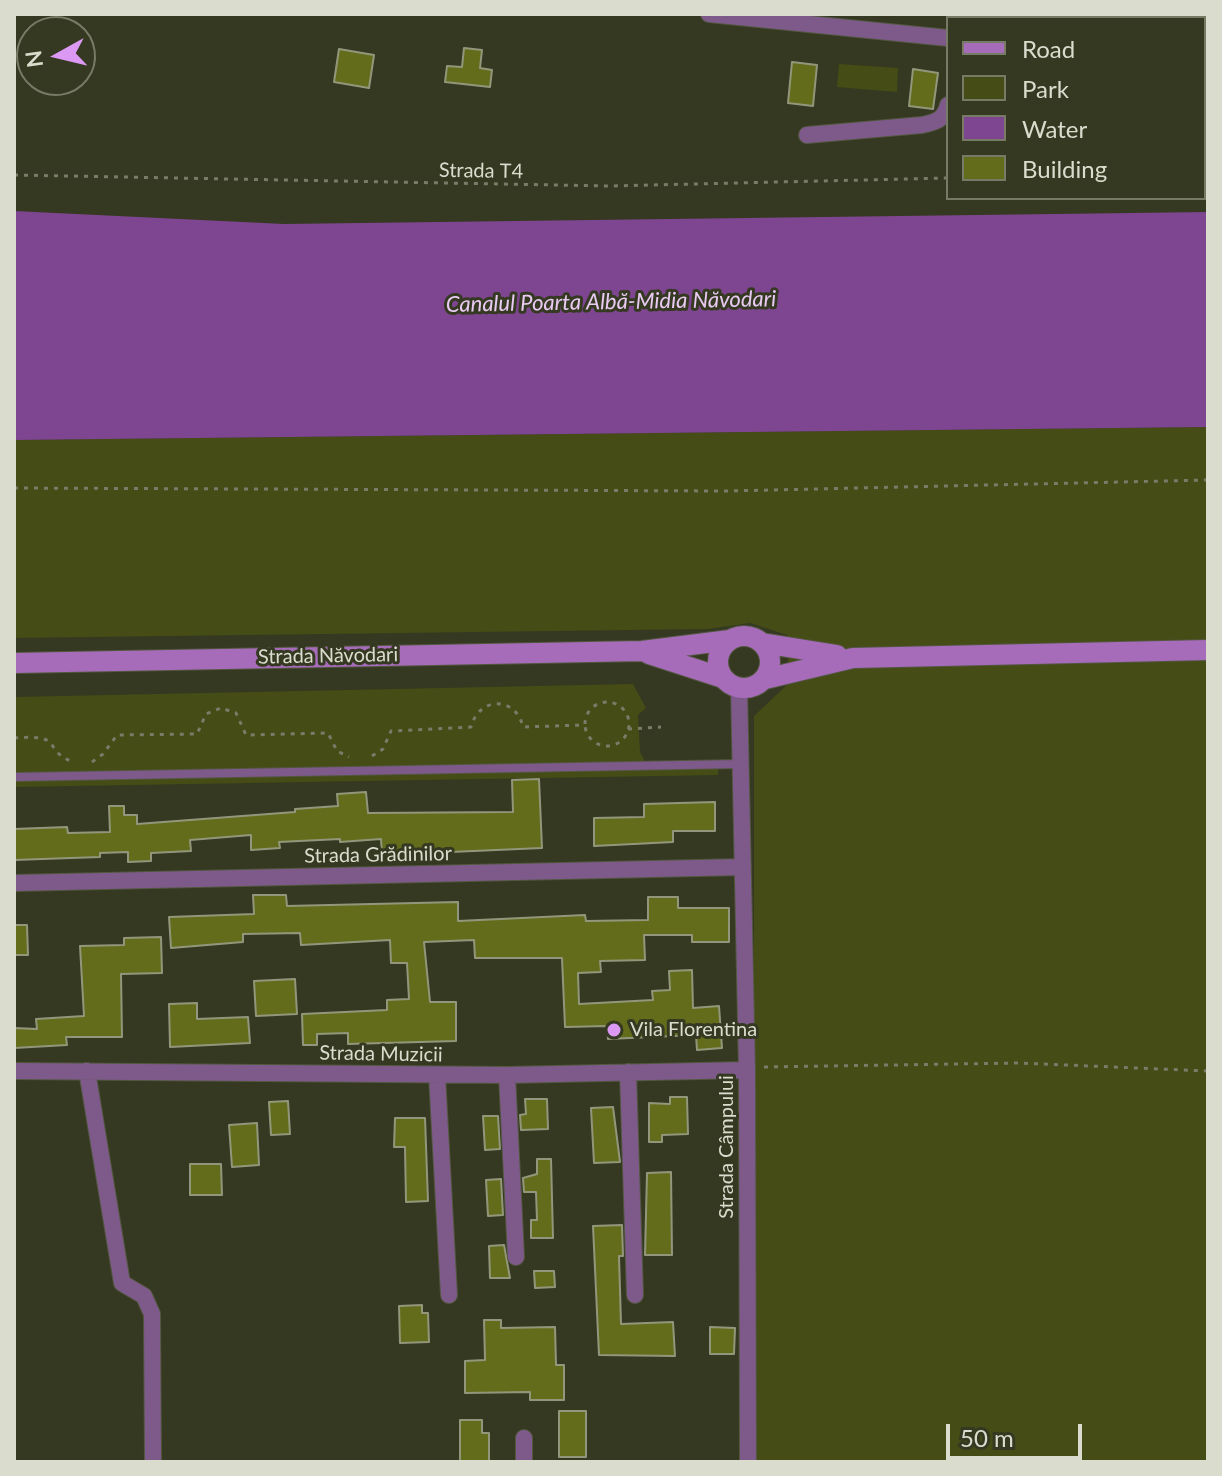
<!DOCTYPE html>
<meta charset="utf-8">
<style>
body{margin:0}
#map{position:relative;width:1222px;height:1476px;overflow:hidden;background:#353921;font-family:Lato,sans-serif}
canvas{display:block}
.frame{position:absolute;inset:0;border:16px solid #daddce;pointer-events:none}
.legend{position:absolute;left:946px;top:16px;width:260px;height:184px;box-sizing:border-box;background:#353921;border:2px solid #777b66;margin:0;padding:10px 14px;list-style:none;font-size:24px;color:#daddce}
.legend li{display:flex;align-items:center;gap:16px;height:40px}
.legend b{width:40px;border:2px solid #777b66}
.north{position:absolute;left:16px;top:16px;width:80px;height:80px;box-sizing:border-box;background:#353921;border:2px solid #777b66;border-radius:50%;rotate:262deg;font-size:22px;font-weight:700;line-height:32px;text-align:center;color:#daddce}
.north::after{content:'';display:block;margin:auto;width:28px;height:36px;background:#dc99f4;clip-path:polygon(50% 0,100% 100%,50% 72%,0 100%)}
.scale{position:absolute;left:946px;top:1424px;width:136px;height:36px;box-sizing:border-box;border:4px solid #daddce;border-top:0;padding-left:10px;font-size:24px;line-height:28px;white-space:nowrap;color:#daddce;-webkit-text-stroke:6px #353921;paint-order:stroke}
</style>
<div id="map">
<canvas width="1222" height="1476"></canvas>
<div class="frame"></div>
<ul class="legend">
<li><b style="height:10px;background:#a66cba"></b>Road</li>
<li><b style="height:22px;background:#454c16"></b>Park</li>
<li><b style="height:22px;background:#7e4690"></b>Water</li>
<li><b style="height:22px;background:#636c1a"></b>Building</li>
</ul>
<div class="north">N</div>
<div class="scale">50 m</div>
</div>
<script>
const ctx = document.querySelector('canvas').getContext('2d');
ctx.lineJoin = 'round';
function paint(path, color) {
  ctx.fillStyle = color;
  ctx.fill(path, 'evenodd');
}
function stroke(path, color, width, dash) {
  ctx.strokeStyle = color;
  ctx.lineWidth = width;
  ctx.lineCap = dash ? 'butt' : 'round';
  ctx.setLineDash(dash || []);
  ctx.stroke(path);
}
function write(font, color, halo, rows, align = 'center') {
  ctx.font = font + ' Lato,sans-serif';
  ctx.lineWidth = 6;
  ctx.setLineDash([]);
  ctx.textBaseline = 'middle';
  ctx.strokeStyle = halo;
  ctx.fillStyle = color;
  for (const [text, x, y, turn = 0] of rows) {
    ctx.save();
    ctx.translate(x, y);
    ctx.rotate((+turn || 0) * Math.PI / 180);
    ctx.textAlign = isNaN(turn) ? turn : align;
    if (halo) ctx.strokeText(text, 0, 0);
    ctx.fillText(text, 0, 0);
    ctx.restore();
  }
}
paint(new Path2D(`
 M839,64L898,68L897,92L837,87Z
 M1208,427V1462H754V716L789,683L787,635L750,623L708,629L14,638V440Z
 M633,684L646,708L638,715L640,752L645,761H718V775L14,787V697Z`), '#454c16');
paint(new Path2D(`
 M14,211L284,224L1208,212V427L14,440Z`), '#7e4690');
const building = new Path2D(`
 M464,48L482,50L480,68L492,70L490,87L445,82L447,66L462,67Z
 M339,49L374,55L369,88L334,82Z
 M792,62L817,65L813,106L788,103Z
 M913,69L938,73L933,109L909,106Z
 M539,779L542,848L382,855L381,839L340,842V839L279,842L280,848L251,850V835L190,840L191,851L151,853V861L128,862V852L100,853V857L14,860V829L67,827L68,833L110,832L109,806H124V815H137V824L295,812V809L338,806L337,794L366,792L368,813L513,812L512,780Z
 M715,802V831H673V842L594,846V818L644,817V804Z
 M253,895H286L287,906L458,902V921L585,915L586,921L648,920V897H678V908H729V942H692V935H644L645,960L600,961L601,972L578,973L579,1004L653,1000L652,991L670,990L669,971L692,970L693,1008L719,1006L722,1048L697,1050L696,1035L608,1039L607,1026L565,1027L562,958H475L474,940L424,942L430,1002H456V1041L348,1044V1033L317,1034V1045H303L302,1014L387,1010V1000L409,999L407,963H391L390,940L301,945L300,933L243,934V942L171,948L169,917L254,914Z
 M14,925H27L28,955H14Z
 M161,937L162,973L121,974L122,1037H66L67,1045L14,1048V1028L37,1029L36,1019L84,1016L80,946L124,945V938Z
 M295,979L297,1014L256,1016L254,981Z
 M197,1003V1019L248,1017L250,1043L170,1047L169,1004Z
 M670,1097H687L688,1134L662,1135V1142H649V1103L670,1104Z
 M525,1099H547L548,1129L521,1130L520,1115L526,1114Z
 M288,1101L290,1134L271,1135L269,1102Z
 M613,1107L620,1162L594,1163L591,1108Z
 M483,1116H498L500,1149L485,1150Z
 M395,1118H425L428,1201L406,1202L405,1147H394Z
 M257,1123L259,1165L232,1167L229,1125Z
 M537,1159H551L553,1238H531V1220H537L536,1192H524L523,1178L537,1174Z
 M190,1164H221L222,1195H190Z
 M671,1172L672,1255H645L647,1173Z
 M501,1179L503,1215L488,1216L486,1180Z
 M622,1225L623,1256H619L621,1324L673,1322L675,1356L599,1355L593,1226Z
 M504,1245L510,1278H490L489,1246Z
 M534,1271H554L555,1287L535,1288Z
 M422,1305V1313H428L429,1342L400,1343L399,1306Z
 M484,1320H501V1328L555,1327L556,1365H564V1400H530V1392L465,1393V1361L485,1360Z
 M710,1327L735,1328L734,1354H710Z
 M559,1411H586V1457H559Z
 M460,1420H482V1433H489V1461H460Z`);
paint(building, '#636c1a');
stroke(building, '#92977c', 2);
const lane = new Path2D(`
 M14,777L740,764`);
const street = new Path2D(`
 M709,14L948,38
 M962,18V14
 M1204,69H1208
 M807,135L922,125C936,122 944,120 948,105
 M739,688L747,1070L748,1462
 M14,883L743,867
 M14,1071L507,1075L747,1070
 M87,1071L122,1283L144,1296L152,1314L153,1462
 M628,1072L635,1295
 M437,1075L449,1295
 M507,1075L516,1257
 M524,1438V1462`);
const secondary = new Path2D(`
 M718 662a26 26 0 1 1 52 0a26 26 0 1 1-52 0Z
 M762,643L837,655
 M649,654L723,678
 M14,663L642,651L730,640
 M765,679L853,658L1208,650`);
stroke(lane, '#535740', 10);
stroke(street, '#535740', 18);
stroke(secondary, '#535740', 22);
stroke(new Path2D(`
 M1204,172H1208
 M14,175L609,186L948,178
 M14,488L727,491L1208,480
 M585 724a22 22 0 1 1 44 0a22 22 0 1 1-44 0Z
 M628,729L661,727
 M14,738C67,734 40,749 73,762
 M372,756L383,749L391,731L471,727C479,696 516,696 523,727L584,725
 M92,762L103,754L117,735L197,734L206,714L221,708L236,713L246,735L328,733L337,751L349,757
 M764,1067L1018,1063L1208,1071`), '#797c68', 3, [4, 6]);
stroke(lane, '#7e5a8b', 8);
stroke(street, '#7e5a8b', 16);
stroke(secondary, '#a66cba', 20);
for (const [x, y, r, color] of [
 [614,1030,8,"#dc99f4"]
]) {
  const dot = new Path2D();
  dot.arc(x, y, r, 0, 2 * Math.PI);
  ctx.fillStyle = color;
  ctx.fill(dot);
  stroke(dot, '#353921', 3);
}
write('20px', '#daddce', '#353921', [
 ["Strada T4",481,171,1],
 ["Strada Năvodari",328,656,-1],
 ["Strada Grădinilor",378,855,-1],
 ["Strada Muzicii",381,1054,1],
 ["Strada Câmpului",727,1147,-90]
]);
write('20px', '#daddce', '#353921', [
 ["Vila Florentina",630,1030]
], 'left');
write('italic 22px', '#e8caf3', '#353921', [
 ["Canalul Poarta Albă-Midia Năvodari",611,302,-1]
]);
</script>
